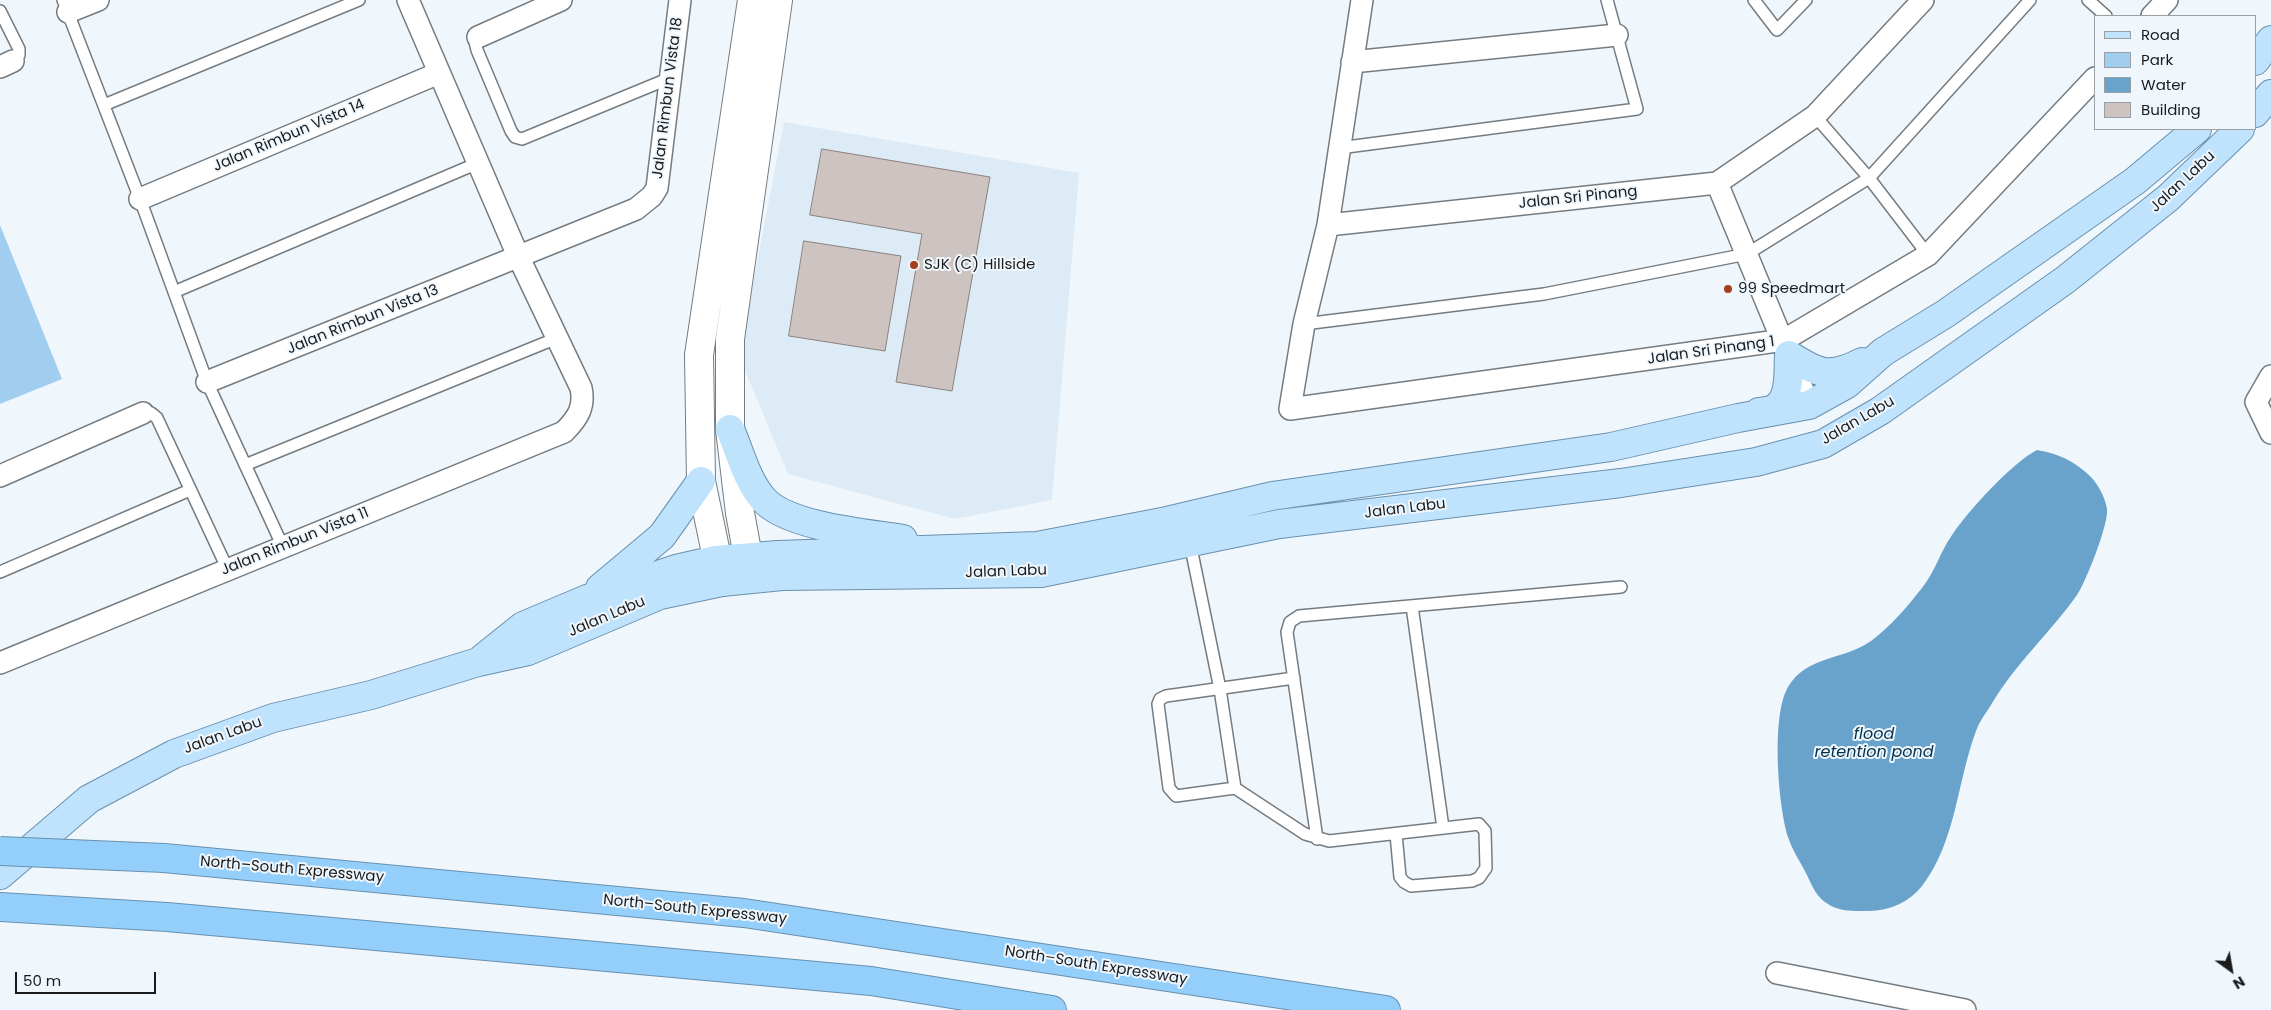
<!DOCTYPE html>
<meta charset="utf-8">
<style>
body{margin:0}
#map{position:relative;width:2271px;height:1010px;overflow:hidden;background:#eff7fd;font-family:Poppins,sans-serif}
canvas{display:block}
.legend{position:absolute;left:2094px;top:15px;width:162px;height:115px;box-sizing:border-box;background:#eff7fd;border:1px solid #999fa3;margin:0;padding:6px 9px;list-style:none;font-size:15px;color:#191b1d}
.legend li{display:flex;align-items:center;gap:10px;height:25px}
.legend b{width:25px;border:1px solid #999fa3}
.north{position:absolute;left:2206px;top:945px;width:50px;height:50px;-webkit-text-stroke:4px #eff7fd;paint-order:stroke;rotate:148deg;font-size:14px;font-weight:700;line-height:20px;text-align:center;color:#191b1d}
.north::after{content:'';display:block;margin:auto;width:18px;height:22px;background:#191b1d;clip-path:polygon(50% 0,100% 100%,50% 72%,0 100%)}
.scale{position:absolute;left:15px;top:972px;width:141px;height:22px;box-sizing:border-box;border:2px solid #191b1d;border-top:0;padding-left:6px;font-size:15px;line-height:18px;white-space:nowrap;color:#191b1d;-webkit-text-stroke:4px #eff7fd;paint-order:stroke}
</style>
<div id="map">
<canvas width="2271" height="1010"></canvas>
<ul class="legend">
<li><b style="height:6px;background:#bfe2fd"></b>Road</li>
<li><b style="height:14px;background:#a1cdee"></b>Park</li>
<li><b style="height:14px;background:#69a2cb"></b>Water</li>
<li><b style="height:14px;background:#cdc4c1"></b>Building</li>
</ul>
<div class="north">N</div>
<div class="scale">50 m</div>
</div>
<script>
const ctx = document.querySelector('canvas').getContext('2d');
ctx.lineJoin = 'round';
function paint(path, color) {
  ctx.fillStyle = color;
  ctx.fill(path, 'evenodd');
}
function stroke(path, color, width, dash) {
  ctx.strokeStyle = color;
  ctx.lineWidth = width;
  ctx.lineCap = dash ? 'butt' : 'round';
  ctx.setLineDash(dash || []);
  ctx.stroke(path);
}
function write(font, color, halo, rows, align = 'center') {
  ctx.font = font + ' Poppins,sans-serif';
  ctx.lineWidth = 4;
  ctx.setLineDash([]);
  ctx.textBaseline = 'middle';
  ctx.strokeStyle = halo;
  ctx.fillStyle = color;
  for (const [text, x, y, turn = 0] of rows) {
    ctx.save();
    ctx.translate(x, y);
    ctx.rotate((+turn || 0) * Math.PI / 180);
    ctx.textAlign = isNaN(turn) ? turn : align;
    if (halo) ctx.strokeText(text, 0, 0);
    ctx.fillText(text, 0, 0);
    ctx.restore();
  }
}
paint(new Path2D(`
 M784,122L1079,173L1052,500L955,519L788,474L739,356Z`), '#ddebf6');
paint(new Path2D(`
 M0,225L62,379L0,404Z`), '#a1cdee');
paint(new Path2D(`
 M2037,450C2058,453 2076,462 2091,477C2099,486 2105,497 2107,509C2109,523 2086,582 2077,595C2050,633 2015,664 1991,705C1986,713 1979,722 1976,731C1957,782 1956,842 1922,886C1909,902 1890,911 1869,911C1855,911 1840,912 1828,904C1817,898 1812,886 1807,875C1801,863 1792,850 1788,837C1778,804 1771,716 1788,687C1807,655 1845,660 1871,641C1891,626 1907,607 1922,588C1935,572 1940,552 1952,535C1968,511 2013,462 2037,450Z`), '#69a2cb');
const building = new Path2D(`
 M822,149L990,177L952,391L896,382L922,234L810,215Z
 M804,241L901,256L885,351L789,336Z`);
paint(building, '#cdc4c1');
stroke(building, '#8b827f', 1);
const service = new Path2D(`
 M63,0L140,199L207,382L283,547
 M1754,0L1777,30L1806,0
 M2088,0L2106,16
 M0,11L19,49V55L13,61
 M478,37L475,42L477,50L511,131L515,137L522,139L670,78
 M104,105L359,0
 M1815,116L1869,178L1928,255
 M1339,148L1637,109L1607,0
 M174,292L478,163
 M1304,324L1544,294L1747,254L1869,178L2030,0
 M143,413H151L157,418L228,570
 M245,465L557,338
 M1190,543L1220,689L1235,788L1305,834L1329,841L1479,824L1485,831L1486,868L1479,878L1472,881L1411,886L1404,882L1400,877L1396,834
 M0,572L190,490
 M1412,606L1443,828
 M1235,788L1176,796L1169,788L1158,704L1160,699L1166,696L1294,678
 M1317,839L1287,632L1290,622L1299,616L1621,587`);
const minor = new Path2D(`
 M1362,0L1328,225L1717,183L1815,116L1923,0
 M68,12L98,0
 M2152,16L2167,0
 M478,37L561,0
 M1352,62L1617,35
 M0,67L13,61
 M1717,183L1809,405
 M140,199L439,73
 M1328,225L1304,324L1290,409L1784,340L1928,255L2095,78
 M2271,376L2256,402L2271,433
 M207,382L636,209L652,196L657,188L680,0
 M0,476L143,413
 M0,663L564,432C578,418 585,407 581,388L519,258L408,0
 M1777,973L1965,1010`);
const tertiary = new Path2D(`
 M752,578L740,513L730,429V339L778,0
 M722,582L701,481L699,355L752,0`);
const primary = new Path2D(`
 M2255,61L2271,40
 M2255,113L2271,94
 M1759,412C1764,411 1771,411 1775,408C1791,398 1788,372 1789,355C1819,374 1829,379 1862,362
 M730,429C740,452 747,482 765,501C791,527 866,533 903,539
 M600,588L662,536L701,481
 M483,658L523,626L587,599L676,569L716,560L778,555L1037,546L1162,522L1272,496L1611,447L1738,418L1809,405L1847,384L1883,352L1945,314L2135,181L2197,129
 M0,875L89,799L174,754L273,718L371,695L478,662L528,651L660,595L722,582L782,576L1041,573L1279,524L1621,483L1756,462L1823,444L1880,411L2065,280L2168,198L2240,129`);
const motorway = new Path2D(`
 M164,858L744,913L1386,1010
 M0,907L167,917L871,981L1052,1010`);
stroke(service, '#757c81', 14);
stroke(minor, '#757c81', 24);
stroke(tertiary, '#757c81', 30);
stroke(primary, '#6990ad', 30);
stroke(motorway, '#6990ad', 30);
stroke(service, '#fff', 11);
stroke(minor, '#fff', 21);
stroke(tertiary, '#fff', 28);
stroke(primary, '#bfe2fd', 28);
stroke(motorway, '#94cffb', 28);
const motorwayBridge = new Path2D(`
 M0,851L164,858`);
stroke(motorwayBridge, '#6990ad', 30, []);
stroke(motorwayBridge, '#94cffb', 28);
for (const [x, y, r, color] of [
 [914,265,5,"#a63f1c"],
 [1728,289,5,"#a63f1c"]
]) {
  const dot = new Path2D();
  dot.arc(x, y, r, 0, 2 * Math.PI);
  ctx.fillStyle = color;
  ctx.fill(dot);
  stroke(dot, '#eff7fd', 2);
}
write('15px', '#191b1d', '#eff7fd', [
 ["Jalan Rimbun Vista 18",668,98,-83],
 ["Jalan Rimbun Vista 14",289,136,-23],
 ["Jalan Labu",2183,182,-43],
 ["Jalan Sri Pinang",1578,198,-6],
 ["Jalan Rimbun Vista 13",363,320,-22],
 ["Jalan Sri Pinang 1",1711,351,-8],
 ["Jalan Labu",1858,421,-30],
 ["Jalan Labu",1405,509,-7],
 ["Jalan Rimbun Vista 11",295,542,-22],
 ["Jalan Labu",1006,572,-2],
 ["Jalan Labu",607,617,-23],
 ["Jalan Labu",223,736,-20],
 ["North–South Expressway",292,870,5],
 ["North–South Expressway",695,910,6],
 ["North–South Expressway",1096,966,9]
]);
write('15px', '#191b1d', '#eff7fd', [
 ["SJK (C) Hillside",924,265],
 ["99 Speedmart",1738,289]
], 'left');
write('italic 16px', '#002f4b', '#eff7fd', [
 ["flood",1874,735],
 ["retention pond",1874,753]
]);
</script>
